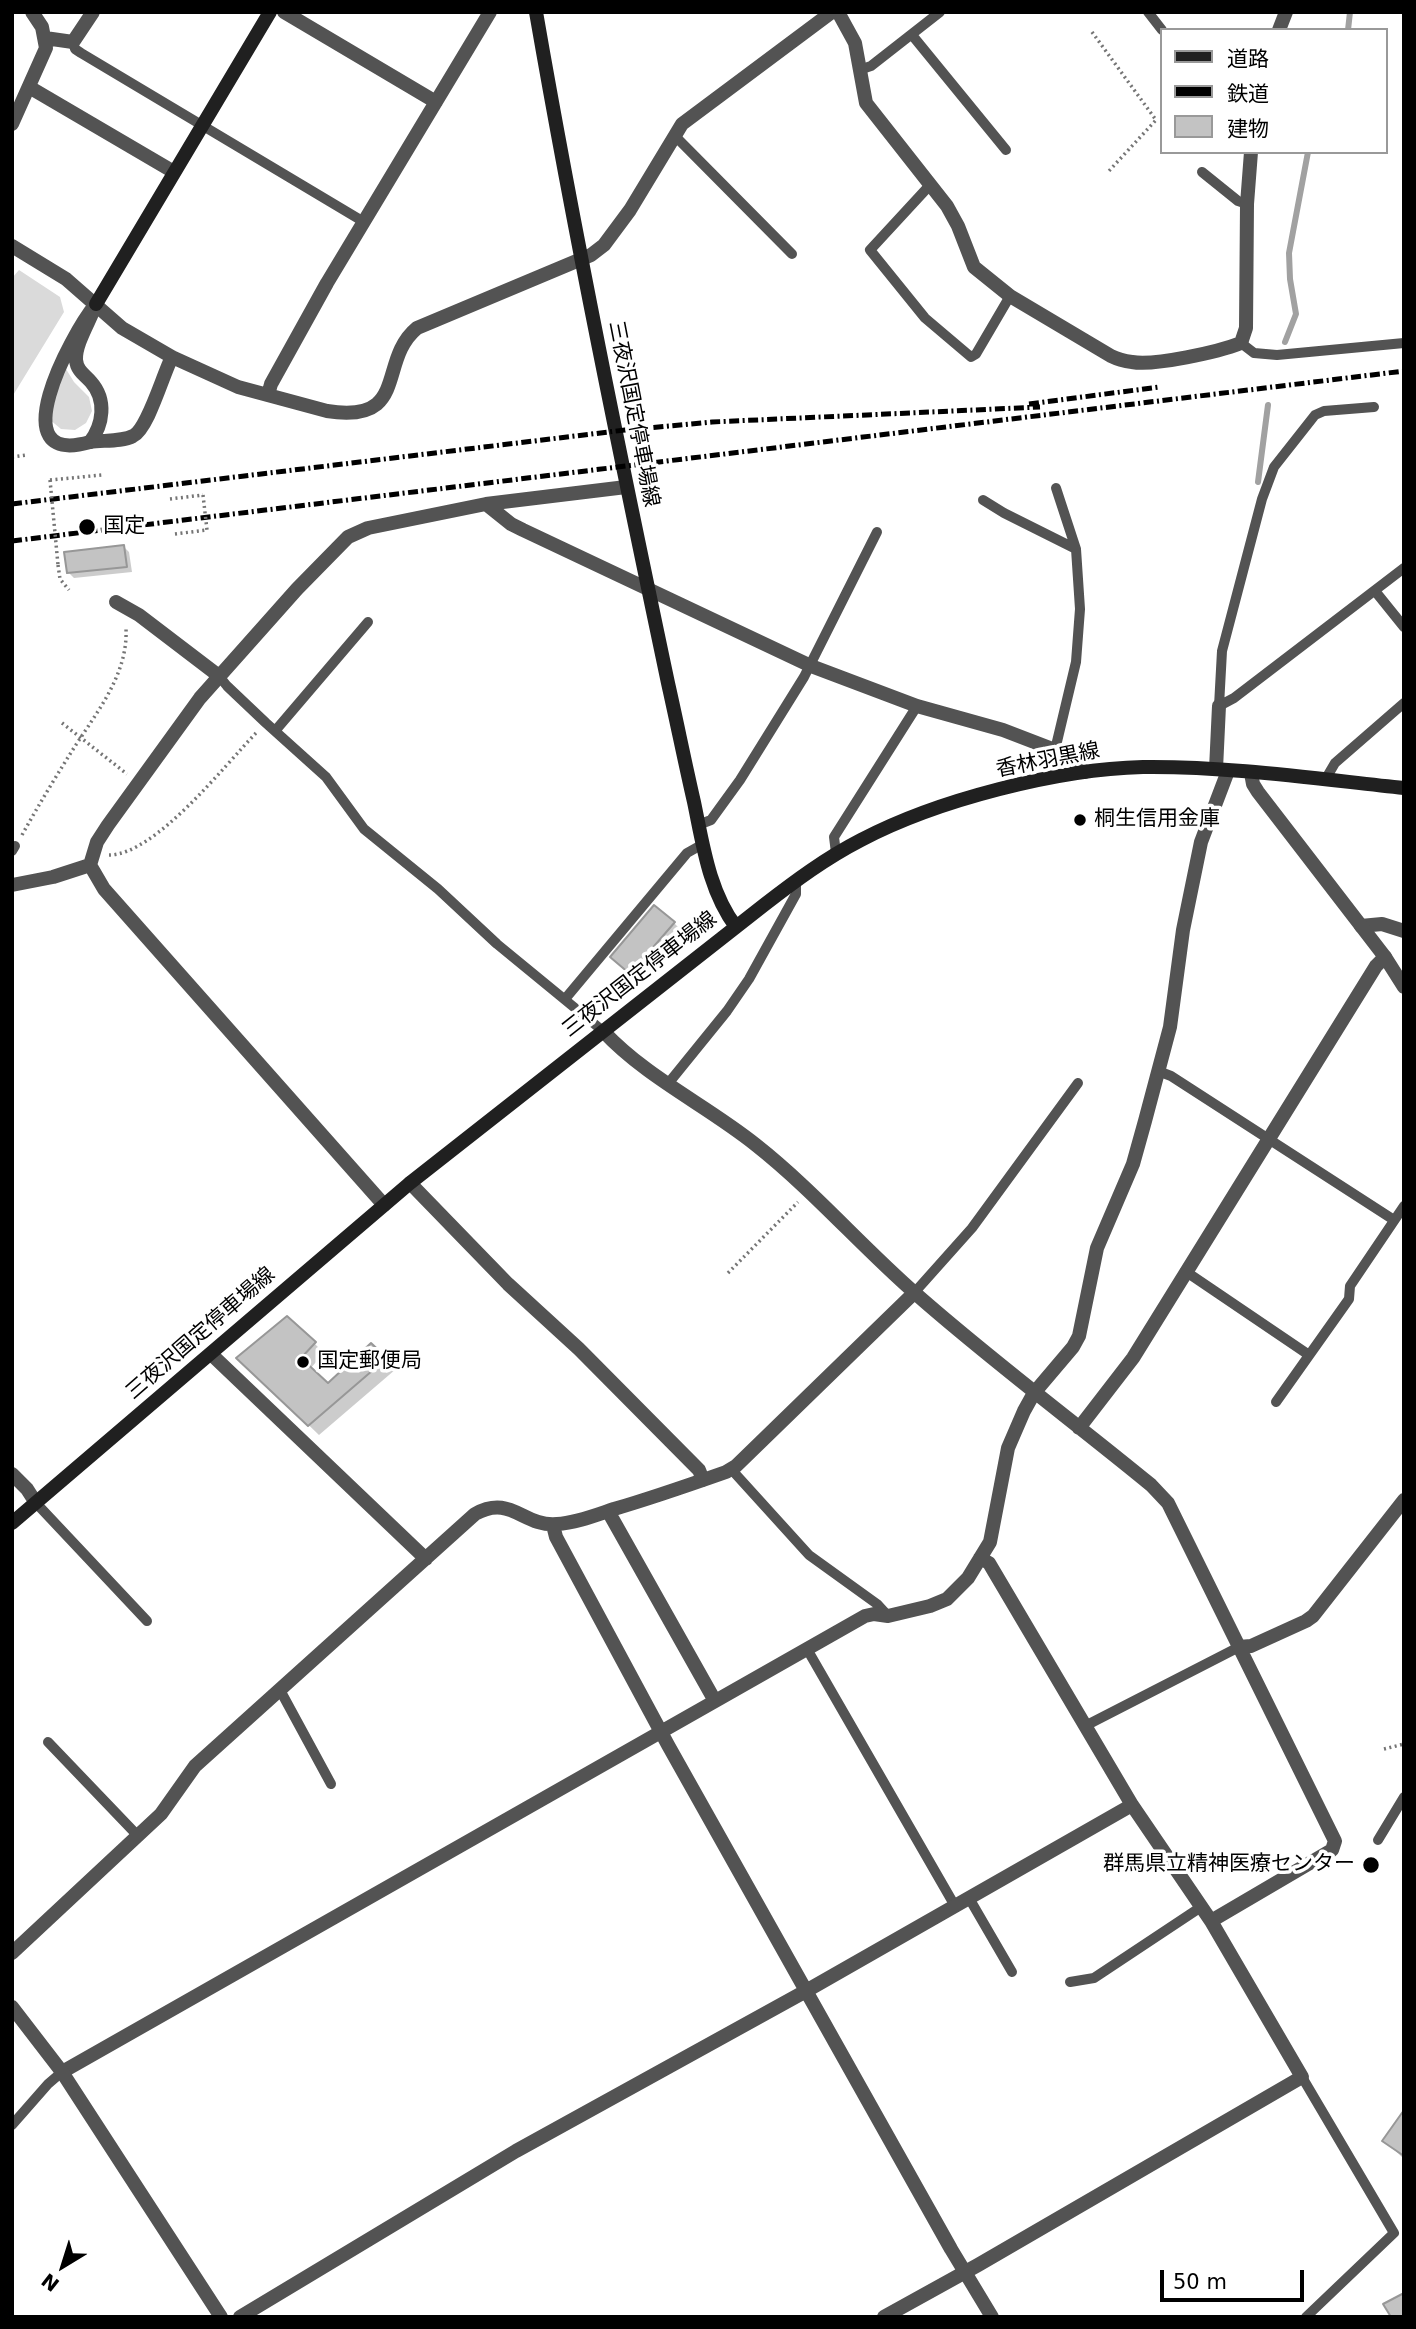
<!DOCTYPE html>
<meta charset="utf-8">
<style>
body{margin:0}
#map{position:relative;width:1416px;height:2329px;overflow:hidden;background:#fff;font-family:"DejaVu Sans","Noto Sans JP",sans-serif}
canvas{display:block}
.frame{position:absolute;inset:0;border:14px solid #000;pointer-events:none}
.legend{position:absolute;left:1160px;top:28px;width:228px;height:126px;box-sizing:border-box;background:#fff;border:2px solid #999;margin:0;padding:9px 12px;list-style:none;font-size:21px;color:#000}
.legend li{display:flex;align-items:center;gap:14px;height:35px}
.legend b{width:35px;border:2px solid #999}
.north{position:absolute;left:28px;top:2231px;width:70px;height:70px;-webkit-text-stroke:5px #fff;paint-order:stroke;rotate:218deg;font-size:19px;font-weight:700;line-height:28px;text-align:center;color:#000}
.north::after{content:'';display:block;margin:auto;width:24px;height:32px;background:#000;clip-path:polygon(50% 0,100% 100%,50% 72%,0 100%)}
.scale{position:absolute;left:1160px;top:2270px;width:144px;height:32px;box-sizing:border-box;border:4px solid #000;border-top:0;padding-left:9px;font-size:21px;line-height:24px;white-space:nowrap;color:#000;-webkit-text-stroke:5px #fff;paint-order:stroke}
</style>
<div id="map">
<canvas width="1416" height="2329"></canvas>
<div class="frame"></div>
<ul class="legend">
<li><b style="height:9px;background:#202020"></b>道路</li>
<li><b style="height:9px;background:#000"></b>鉄道</li>
<li><b style="height:19px;background:#c3c3c3"></b>建物</li>
</ul>
<div class="north">N</div>
<div class="scale">50 m</div>
</div>
<script>
const ctx = document.querySelector('canvas').getContext('2d');
ctx.lineJoin = 'round';
function paint(path, color) {
  ctx.fillStyle = color;
  ctx.fill(path, 'evenodd');
}
function stroke(path, color, width, dash) {
  ctx.strokeStyle = color;
  ctx.lineWidth = width;
  ctx.lineCap = dash ? 'butt' : 'round';
  ctx.setLineDash(dash || []);
  ctx.stroke(path);
}
function write(font, color, halo, rows, align = 'center') {
  ctx.font = font + ' "DejaVu Sans","Noto Sans JP",sans-serif';
  ctx.lineWidth = 7;
  ctx.setLineDash([]);
  ctx.textBaseline = 'middle';
  ctx.strokeStyle = halo;
  ctx.fillStyle = color;
  for (const [text, x, y, turn = 0] of rows) {
    ctx.save();
    ctx.translate(x, y);
    ctx.rotate((+turn || 0) * Math.PI / 180);
    ctx.textAlign = isNaN(turn) ? turn : align;
    if (halo) ctx.strokeText(text, 0, 0);
    ctx.fillText(text, 0, 0);
    ctx.restore();
  }
}
paint(new Path2D(`
 M19,270L60,297L64,312L12,397V278Z
 M66,369L74,382L89,397L92,411L86,423L75,430L61,429L49,419L58,373Z`), '#dadada');
paint(new Path2D(`
 M124,547L129,552L132,572L74,578L69,573Z
 M674,923L682,931L639,982L621,966Z
 M314,1343L324,1353L310,1369L328,1386L386,1359L396,1369L319,1435L239,1358Z
 M1404,2113V2159L1385,2141Z`), '#0003');
stroke(new Path2D(`
 M1348,30L1350,12
 M1285,342L1296,314L1290,279L1289,253L1308,152
 M1258,482L1268,405`), '#a1a1a1', 6);
const building = new Path2D(`
 M124,545L127,567L67,573L64,552Z
 M654,905L675,922L630,974L610,957Z
 M287,1316L316,1342L301,1358L328,1383L371,1343L387,1358L308,1426L236,1358Z
 M1404,2110V2156L1382,2141Z
 M1404,2293V2317H1391L1383,2304Z`);
paint(building, '#c3c3c3');
stroke(building, '#979797', 2);
stroke(new Path2D(`
 M1092,32L1156,120L1108,172
 M12,457L26,455
 M50,480L102,475
 M170,499L203,495
 M175,534L207,530
 M58,565L60,579L69,590
 M62,723L127,774
 M22,835C38,806 55,778 72,751C96,713 128,675 126,629
 M109,855C155,855 224,766 256,733
 M728,1273L798,1202
 M1384,1749L1404,1744`), '#757575', 3.5, [2, 3.5]);
stroke(new Path2D(`
 M1148,12L1162,30
 M912,35L1006,150
 M73,42L75,49L81,53L364,222
 M862,69L871,66L940,12
 M674,135L792,254
 M1202,172L1238,201L1247,204
 M930,185L870,250L925,318L971,357L976,354L1010,296
 M1241,343L1254,353L1277,355L1404,343
 M1374,407L1324,411L1315,415L1274,467L1262,499L1222,651L1219,706L1234,698L1404,568
 M983,500L1004,513L1076,549
 M1375,591L1404,627
 M219,676L227,686L266,723L326,777L364,829L438,889L497,944L603,1031
 M275,731L368,622
 M1055,750L1076,662L1080,609L1076,549L1056,488
 M1325,780L1335,763L1404,703
 M698,825L711,820L740,780L804,677L877,532
 M12,851L15,846
 M836,853L834,837L917,706
 M565,999L687,853L703,844
 M1158,1071L1171,1076L1394,1220
 M667,1085L727,1011L749,979L796,894V880
 M1185,1271L1309,1355
 M914,1293L972,1228L1078,1083
 M1276,1402L1349,1299L1350,1286L1404,1206
 M731,1469L809,1555L877,1604L888,1616
 M36,1503L147,1621
 M807,1649L955,1906
 M280,1690L331,1784
 M1085,1726L1239,1647
 M48,1742L138,1836
 M1378,1840L1404,1797
 M969,1898L1012,1972
 M1070,1982L1094,1978L1201,1907
 M1302,2077L1394,2233L1306,2317
 M12,2125L48,2084L62,2072`), '#535353', 10);
stroke(new Path2D(`
 M284,12L436,102
 M838,12L855,43L866,103L947,206L958,226L974,267L1010,296L1111,356C1117,359 1124,361 1132,362C1155,366 1218,352 1241,343L1246,328L1247,204L1251,152
 M1279,30L1286,12
 M45,38L73,42L93,12
 M29,87L174,172
 M12,124L46,48L42,27L32,12
 M12,246L66,279L122,328L172,357L238,387L327,411C410,424 377,361 417,328L591,255L604,245L630,210L682,124L832,12
 M268,395L271,384L327,283L490,12
 M90,442C102,440 122,442 133,436C148,429 163,374 172,357
 M486,504L511,524L523,530L811,666L917,706L1003,730L1055,750L1068,756L1085,772
 M116,602L139,615L219,676
 M1216,769L1219,706
 M12,885L53,877L90,865
 M1361,926L1382,924L1404,931
 M603,1031C647,1078 706,1105 756,1145C813,1190 861,1246 916,1294C992,1361 1073,1421 1151,1485L1168,1503L1335,1841L1332,1850L1211,1921
 M410,1183L508,1284L579,1349L699,1470L703,1480
 M384,1205L104,889L90,865L97,842L108,825L200,698L297,589L348,537L368,528L486,504L626,487
 M211,1354L426,1559
 M1079,1428L1133,1358L1376,966L1385,957
 M12,1474L27,1489L36,1503
 M608,1511L715,1701
 M553,1525L556,1537L668,1745L951,2249L992,2317
 M1239,1647L1251,1646L1306,1621L1313,1616L1404,1500
 M12,1953L161,1814L195,1766L475,1514C511,1494 523,1527 557,1524C576,1523 596,1515 614,1509C652,1498 689,1485 726,1472L736,1466L914,1293
 M62,2072L865,1616L874,1614L888,1616L930,1606L947,1599L968,1578L990,1542L1008,1448L1024,1411L1034,1393L1073,1347L1079,1336L1097,1248L1133,1164L1145,1121L1170,1027L1183,930L1201,842L1228,771
 M240,2317L516,2151L806,1991L1132,1805
 M884,2317L978,2265L1302,2077L1211,1921L1132,1805L989,1563L980,1558`), '#535353', 14);
stroke(new Path2D(`
 M96,304C90,321 75,344 76,360C77,371 85,375 91,382C107,400 103,425 90,442C0,468 70,336 96,304Z
 M1251,773L1253,784L1258,792L1385,957L1404,987
 M12,2007L62,2072L221,2317`), '#535353', 14);
stroke(new Path2D(`
 M536,12C575,237 621,460 668,683C677,723 685,763 694,802C703,845 709,891 736,927
 M96,304L270,12
 M12,1523L410,1183L764,905C795,881 826,858 861,840C937,800 1058,769 1143,767C1230,766 1318,779 1404,788`), '#202020', 14);
stroke(new Path2D(`
 M1029,404L1159,387
 M12,504L625,430L712,422L1040,407
 M12,541L1404,371`), '#000', 5, [10, 3.5, 2, 3.5]);
stroke(new Path2D(`
 M50,480L58,565
 M203,495L207,530`), '#757575', 3.5, [2, 3.5]);
for (const [x, y, r, color] of [
 [87,527,9,"#000"],
 [1080,820,7,"#000"],
 [303,1362,7,"#000"],
 [1371,1865,9,"#000"]
]) {
  const dot = new Path2D();
  dot.arc(x, y, r, 0, 2 * Math.PI);
  ctx.fillStyle = color;
  ctx.fill(dot);
  stroke(dot, '#fff', 2.5);
}
write('21px', '#000', '#fff', [
 ["三夜沢国定停車場線",633,414,79],
 ["香林羽黒線",1048,761,-11],
 ["三夜沢国定停車場線",640,975,-38],
 ["三夜沢国定停車場線",201,1334,-41]
]);
write('21px', '#000', '#fff', [
 ["国定",103,527],
 ["桐生信用金庫",1094,820],
 ["国定郵便局",317,1362],
 ["群馬県立精神医療センター",1355,1865,"right"]
], 'left');
</script>
